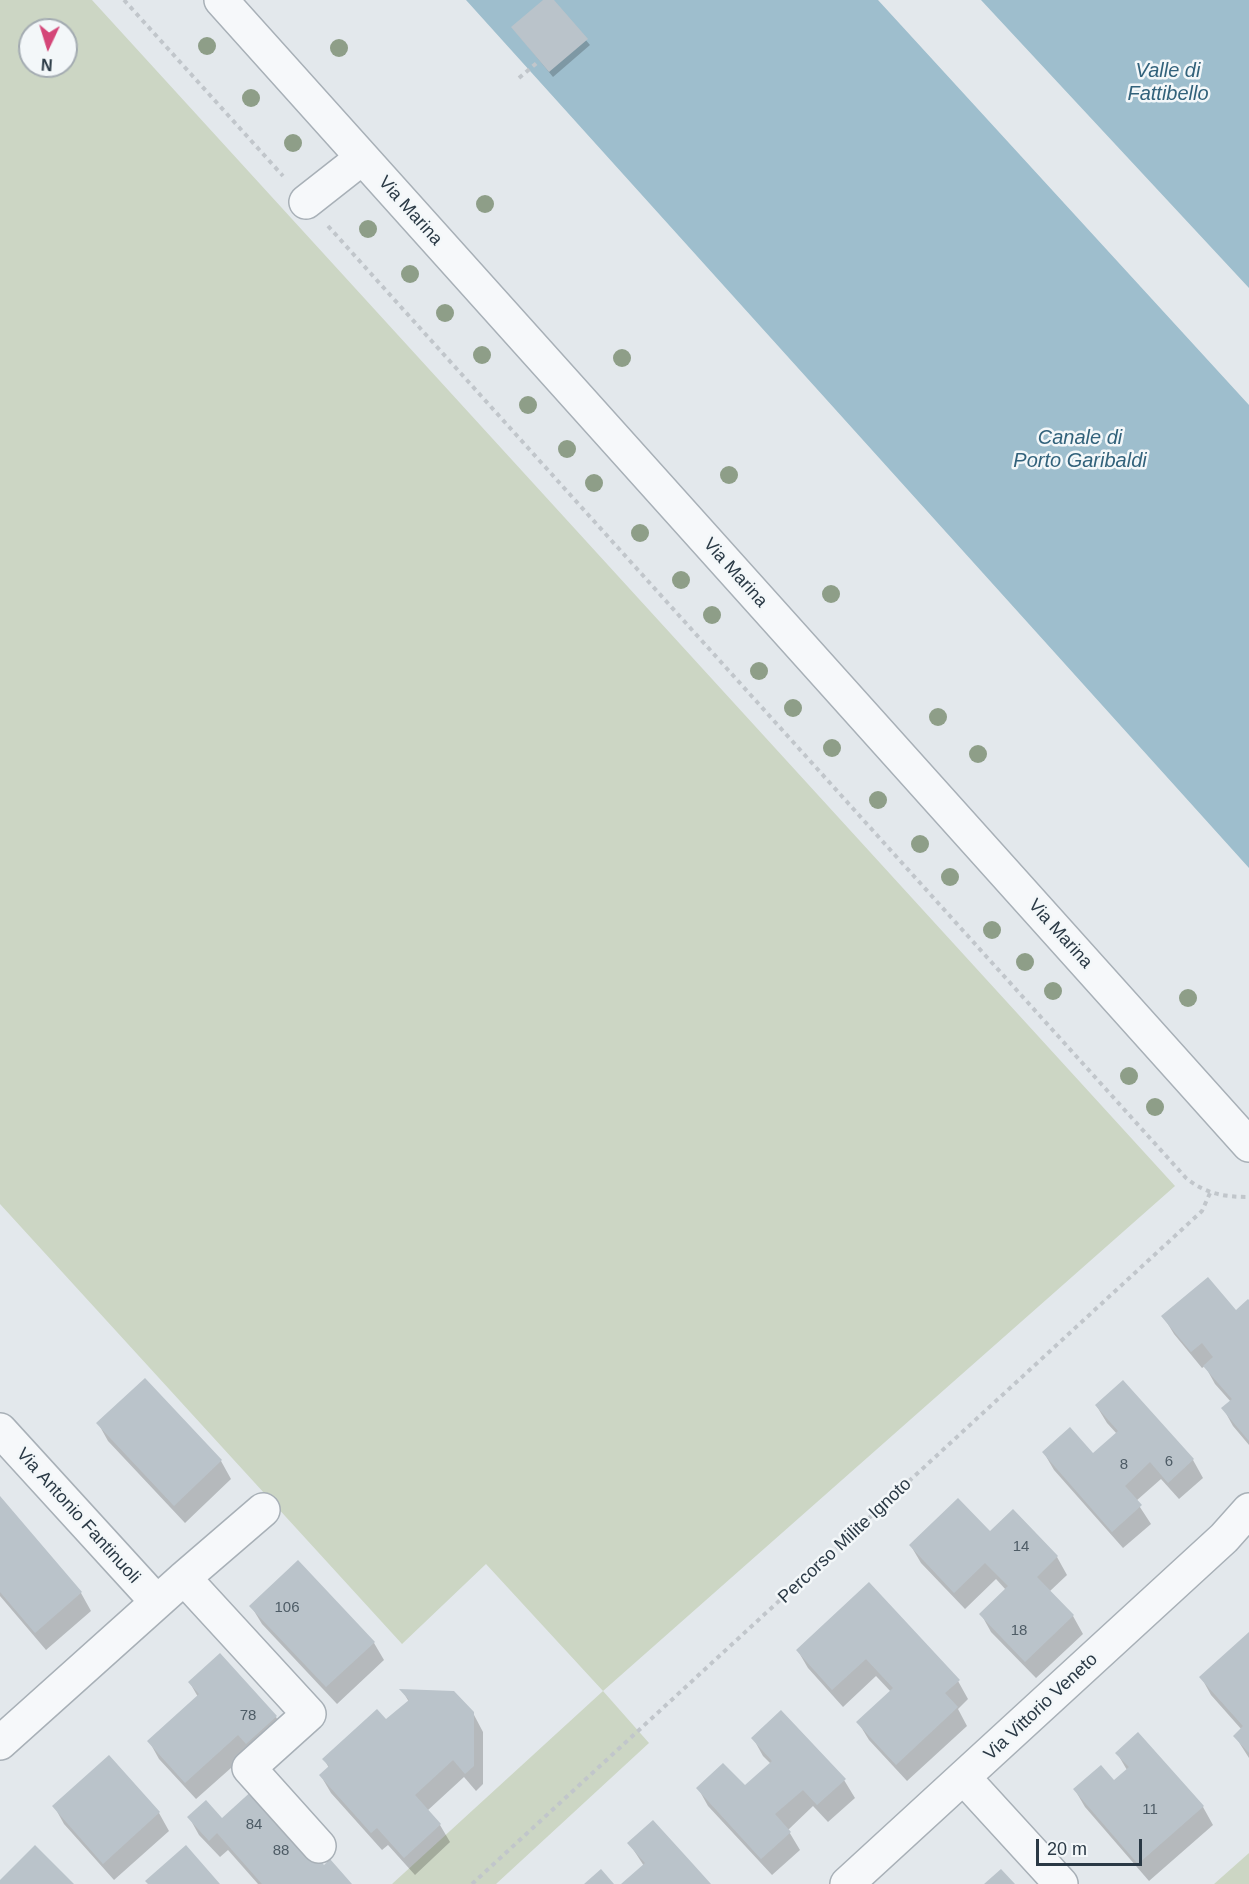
<!DOCTYPE html>
<style>
body{margin:0}
#map{position:relative;width:1249px;height:1884px;overflow:hidden;background:#e3e8ec;font-family:Arial,sans-serif}
canvas{display:block}
.north{position:absolute;left:18px;top:18px;width:60px;height:60px;box-sizing:border-box;background:#f3f7f9;border:2px solid #a3abb1;border-radius:50%;rotate:184deg;font-size:16px;font-weight:700;line-height:24px;text-align:center;color:#2a3945}
.north::after{content:'';display:block;margin:auto;width:21px;height:27px;background:#d44678;clip-path:polygon(50% 0,100% 100%,50% 72%,0 100%)}
.scale{position:absolute;left:1036px;top:1839px;width:106px;height:27px;box-sizing:border-box;border:3px solid #2a3945;border-top:0;padding-left:8px;font-size:18px;line-height:21px;white-space:nowrap;color:#2a3945;-webkit-text-stroke:4px #f3f7f9;paint-order:stroke}
</style>
<div id="map">
<canvas width="1249" height="1884"></canvas>
<div class="north">N</div>
<div class="scale">20 m</div>
</div>
<script>
const ctx = document.querySelector('canvas').getContext('2d');
ctx.lineJoin = 'round';
function paint(path, color) {
  ctx.fillStyle = color;
  ctx.fill(path, 'evenodd');
}
function stroke(path, color, width, dash) {
  ctx.strokeStyle = color;
  ctx.lineWidth = width;
  ctx.lineCap = dash ? 'butt' : 'round';
  ctx.setLineDash(dash || []);
  ctx.stroke(path);
}
function write(font, color, halo, rows, align = 'center') {
  ctx.font = font + ' Arial,sans-serif';
  ctx.lineWidth = 5;
  ctx.setLineDash([]);
  ctx.textBaseline = 'middle';
  ctx.strokeStyle = halo;
  ctx.fillStyle = color;
  for (const [text, x, y, turn = 0] of rows) {
    ctx.save();
    ctx.translate(x, y);
    ctx.rotate((+turn || 0) * Math.PI / 180);
    ctx.textAlign = isNaN(turn) ? turn : align;
    if (halo) ctx.strokeText(text, 0, 0);
    ctx.fillText(text, 0, 0);
    ctx.restore();
  }
}
paint(new Path2D(`
 M0,0H92L1175,1186L603,1691L649,1743L496,1884H392L603,1691L486,1564L402,1644L0,1204ZM30,30H66V66H30Z
 M1249,1853V1884H1214Z`), '#ccd6c4');
paint(new Path2D(`
 M466,0H878L1249,405V868Z
 M981,0H1249V288Z`), '#9ebecd');
paint(new Path2D(`
 M545,0H552L590,45L553,77L513,28Z
 M1249,1303V1445L1233,1426L1223,1408L1231,1402L1215,1384L1205,1366L1202,1368L1174,1334L1163,1316L1236,1312Z
 M145,1380L221,1461L231,1479L185,1523L108,1441L98,1423Z
 M1123,1382L1193,1460L1203,1478L1179,1499L1161,1479L1136,1501L1151,1524L1123,1548L1054,1470L1044,1453L1093,1455L1117,1434L1107,1423L1096,1405Z
 M0,1498L81,1593L91,1611L46,1650L0,1596Z
 M1013,1511L1057,1557L1067,1575L1049,1592L1073,1616L1083,1634L1036,1678L991,1632L981,1614L1006,1590L996,1579L965,1609L921,1563L911,1546L990,1534Z
 M869,1585L958,1681L968,1699L958,1709L967,1726L907,1781L869,1740L858,1722L891,1692L876,1676L843,1707L808,1668L798,1651Z
 M251,1606L374,1643L384,1660L337,1704L262,1624Z
 M1249,1634V1758L1235,1736L1242,1730L1211,1695L1201,1677Z
 M220,1655L276,1717L286,1735L249,1752L196,1799L159,1759L149,1741L198,1697L190,1683Z
 M402,1690L473,1713L483,1732V1784L476,1791L464,1777L427,1811L440,1825L450,1842L415,1875L388,1845L382,1850L331,1793L321,1776L329,1768L324,1759L386,1721L409,1702Z
 M1138,1734L1203,1807L1213,1825L1149,1881L1085,1807L1075,1790L1114,1782L1127,1770L1117,1753Z
 M753,1738L844,1780L855,1798L828,1822L813,1806L788,1830L800,1850L772,1875L708,1806L698,1788H745L771,1764L763,1756Z
 M109,1757L159,1813L169,1831L114,1880L64,1824L54,1806Z
 M189,1817L222,1820L324,1867L350,1884H258L228,1850L220,1857L199,1835Z
 M629,1843L709,1884H623L644,1866Z`), '#0003');
paint(new Path2D(`
 M543,0H554L588,39L549,72L511,27Z
 M1208,1277L1236,1310L1248,1299L1249,1300V1441L1221,1408L1232,1399L1203,1366L1213,1357L1202,1343L1191,1352L1161,1316Z
 M145,1378L222,1460L174,1506L96,1423Z
 M1123,1380L1194,1459L1168,1483L1150,1462L1125,1486L1142,1505L1112,1532L1042,1452L1070,1427L1093,1453L1118,1431L1095,1405Z
 M0,1496L82,1592L35,1633L0,1592Z
 M958,1498L990,1531L1013,1509L1058,1556L1037,1577L1074,1615L1025,1662L979,1614L1008,1586L985,1563L954,1593L909,1545Z
 M298,1560L375,1642L326,1687L249,1606Z
 M869,1582L960,1680L945,1693L958,1707L896,1765L856,1722L893,1688L866,1659L832,1690L796,1650Z
 M1249,1632V1753L1233,1736L1243,1726L1199,1677Z
 M220,1653L277,1716L246,1744L238,1735L185,1783L147,1741L199,1694L188,1682Z
 M399,1689L454,1691L474,1712V1766L465,1774L453,1760L415,1795L441,1824L404,1858L377,1828L371,1833L319,1775L329,1766L322,1759L377,1709L386,1719L409,1700Z
 M781,1710L846,1779L817,1805L803,1790L775,1814L791,1832L761,1859L696,1788L723,1763L745,1785L772,1761L751,1738Z
 M1138,1732L1204,1806L1138,1864L1073,1789L1101,1765L1114,1780L1129,1767L1115,1753Z
 M109,1755L160,1812L103,1864L52,1806Z
 M255,1788L324,1865L330,1859L352,1884H262L217,1833L209,1841L187,1817L206,1800L222,1818Z
 M653,1820L693,1864L711,1884H621L645,1863L627,1843Z
 M35,1845L74,1884H0V1880Z
 M186,1845L220,1884H148L145,1881Z
 M601,1869L614,1884H584Z
 M1001,1869L1015,1884H984Z`), '#bac3ca');
const minor = new Path2D(`
 M221,0L1249,1145
 M306,202L362,158
 M0,1430L157,1602
 M184,1578L309,1714L249,1768L319,1846
 M0,1743L184,1578L263,1510
 M964,1778L1061,1884
 M847,1884L1224,1538L1249,1510`);
stroke(minor, '#a8b0b7', 36);
stroke(new Path2D(`
 M124,0L283,176
 M519,78L539,61
 M328,226L1186,1178C1206,1194 1224,1197 1249,1197
 M472,1884L1202,1211L1210,1193`), '#c1c6cb', 4, [4.5, 4.5]);
stroke(minor, '#f6f8fa', 33);
ctx.fillStyle = '#8e9e88';
for (const [x, y] of [
 [207,46],
 [339,48],
 [251,98],
 [293,143],
 [485,204],
 [368,229],
 [410,274],
 [445,313],
 [482,355],
 [622,358],
 [528,405],
 [567,449],
 [729,475],
 [594,483],
 [640,533],
 [681,580],
 [831,594],
 [712,615],
 [759,671],
 [793,708],
 [938,717],
 [832,748],
 [978,754],
 [878,800],
 [920,844],
 [950,877],
 [992,930],
 [1025,962],
 [1053,991],
 [1188,998],
 [1129,1076],
 [1155,1107]
]) {
  ctx.beginPath();
  ctx.arc(x, y, 9, 0, 2 * Math.PI);
  ctx.fill();
}
write('15px', '#4e5c66', null, [
 ["6",1169,1462],
 ["8",1124,1465],
 ["14",1021,1547],
 ["106",287,1608],
 ["18",1019,1631],
 ["78",248,1716],
 ["11",1150,1810],
 ["84",254,1825],
 ["88",281,1851]
]);
write('18px', '#2a3945', '#f3f7f9', [
 ["Via Marina",410,211,48],
 ["Via Marina",735,573,48],
 ["Via Marina",1060,934,48],
 ["Via Antonio Fantinuoli",78,1516,48],
 ["Percorso Milite Ignoto",845,1541,-43],
 ["Via Vittorio Veneto",1041,1707,-43]
]);
write('italic 20px', '#32627b', '#f3f7f9', [
 ["Valle di",1168,71],
 ["Fattibello",1168,94],
 ["Canale di",1080,438],
 ["Porto Garibaldi",1080,461]
]);
</script>
